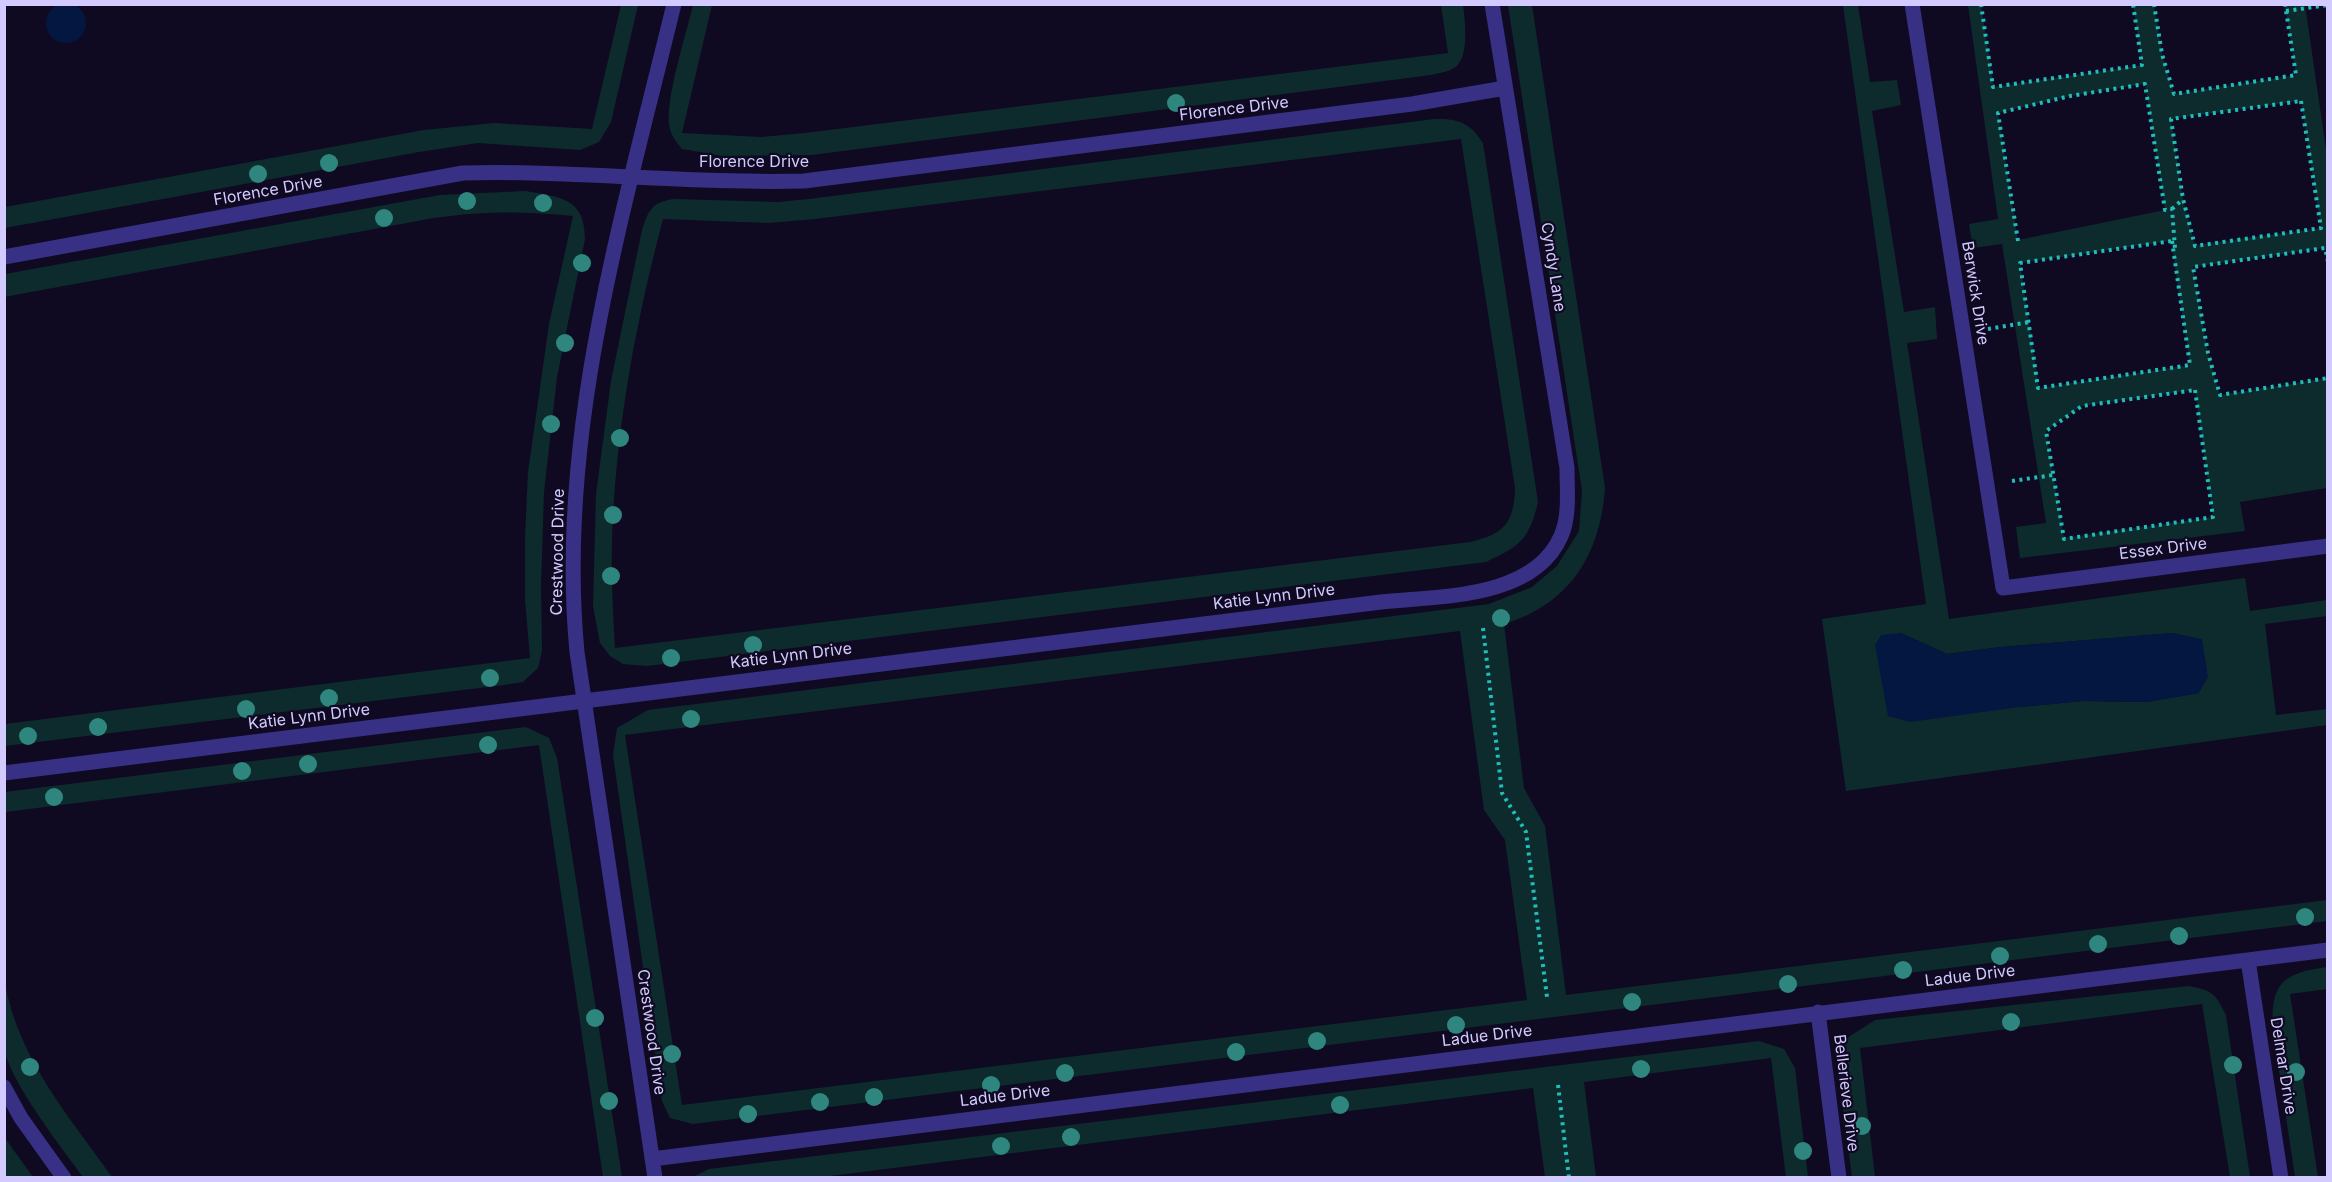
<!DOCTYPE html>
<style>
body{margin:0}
#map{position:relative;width:2332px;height:1182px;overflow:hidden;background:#0f0a21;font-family:Inter,sans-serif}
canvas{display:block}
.frame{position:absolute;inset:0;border:6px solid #d3caff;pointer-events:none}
</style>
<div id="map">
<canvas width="2332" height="1182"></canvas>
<div class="frame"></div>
</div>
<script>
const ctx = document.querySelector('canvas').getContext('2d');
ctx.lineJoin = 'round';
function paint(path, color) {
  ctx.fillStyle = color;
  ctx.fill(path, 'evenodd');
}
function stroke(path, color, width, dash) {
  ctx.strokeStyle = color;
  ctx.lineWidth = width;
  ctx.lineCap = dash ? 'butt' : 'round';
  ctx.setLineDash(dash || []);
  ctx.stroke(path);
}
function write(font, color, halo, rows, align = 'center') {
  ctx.font = font + ' Inter,sans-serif';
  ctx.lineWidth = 4.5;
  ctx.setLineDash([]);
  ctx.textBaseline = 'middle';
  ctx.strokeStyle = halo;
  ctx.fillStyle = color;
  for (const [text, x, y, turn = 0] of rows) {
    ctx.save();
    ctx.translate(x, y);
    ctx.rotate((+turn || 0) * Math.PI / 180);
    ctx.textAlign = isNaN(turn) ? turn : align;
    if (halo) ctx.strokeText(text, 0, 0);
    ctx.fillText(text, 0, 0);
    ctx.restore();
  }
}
paint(new Path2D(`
 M621,5H638L611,122L599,142L580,150L478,143L419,152L5,228V207L424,130L494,123L592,129Z
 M693,5H712L682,133L761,137L805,133L1448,53L1441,5H1463C1465,20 1470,59 1454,68C1448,72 1438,73 1431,75L812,155L723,156L682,149C677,143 670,134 669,125C666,96 686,35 693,5Z
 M1508,5H1532L1605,488C1600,555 1570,604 1504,624L1524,788L1545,826L1566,995L2327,900V921L693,1124L670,1118L662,1101L613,755L617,728L648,710L1489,604L1532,587L1557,566L1579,531L1582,491ZM1460,631L1484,810L1505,840L1527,1000L682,1105L625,735Z
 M1843,5H1858L1870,82L1897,80L1901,105L1872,111L1904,312L1935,307L1937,339L1907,343L1949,619L2245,578L2250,611L2327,600V616L2265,624L2276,715L2327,709V725L1846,791L1822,619L1926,604ZM1901,633L1947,654L2001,647L2173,633L2199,693L2146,702L2082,701L2020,707Z
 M1968,5H1981L1994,87L2142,65L2133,5H2154L2162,54L2174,94L2296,75L2285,5H2305L2327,156V262L2325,248L2193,267L2208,353L2220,395L2327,378V488L2240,502L2245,531L2020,558L2016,527L2046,523L2002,244L1973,248L1969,224L1998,219ZM2145,84L2165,210L2018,240L1998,113L2070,96ZM2301,101L2321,228L2195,245L2183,199L2171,119ZM2171,241L2190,365L2039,388L2020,263ZM2195,390L2213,517L2064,538L2046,431L2082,406Z
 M1434,119C1459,118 1470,123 1483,143L1538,502C1529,540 1520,546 1486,562L647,666L623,664L610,656L600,643L593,606L596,494L611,381L642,230C649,209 652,202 675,199L778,202L809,199ZM1461,139L1515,488C1514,522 1505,534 1470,542L615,648C613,613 611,577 612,543C615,434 635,325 663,219L768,223L815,219Z
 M525,191C559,197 585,197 585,239L557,377L544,492L541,586L542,651L538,668L523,682L504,685L5,746V724L530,658L525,599V537L528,472L549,324L573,216C522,211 485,211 434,218L4,297L5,274L440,195Z
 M526,727L549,738L557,758L622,1177H603L539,745L5,812V792Z
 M2327,967V989L2290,994L2318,1177H2295L2273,1030C2270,984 2282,973 2327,967Z
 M5,983C18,1058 70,1118 112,1177H83C63,1150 9,1080 4,1048C2,1027 4,1004 5,983Z
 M2189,986C2213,991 2215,993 2226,1015L2250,1177H2230L2202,1004L1860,1048L1875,1177H1852L1837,1062L1847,1038L1875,1020Z
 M1759,1041L1784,1049L1795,1068L1808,1177H1786L1771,1058L1584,1082L1596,1177H1545L1533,1088L822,1177H693L709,1169Z
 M5,1138L33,1177H5Z`), '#0d2b2c');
paint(new Path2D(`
 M46 23a20 20 0 1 1 40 0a20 20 0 1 1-40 0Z
 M1901,633L1947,654L2001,647L2173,633L2202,639L2208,677L2199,693L2146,702L2083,701L2020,707L1910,722L1888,716L1875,645L1881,635Z`), '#041741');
stroke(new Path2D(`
 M1981,4L1993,87L2142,65L2133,4
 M2154,4L2162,54L2174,94L2296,75L2285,4
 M2286,11L2328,5
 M2301,101L2321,228L2195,246L2183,199L2171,119Z
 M2172,209L2183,199
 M2018,241L1998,113L2070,96L2145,84L2165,210L2172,209L2175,248
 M2172,241L2190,365L2038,388L2020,263Z
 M2328,262L2325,248L2193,267L2208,353L2220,395L2328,378
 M1988,329L2029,322
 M2195,390L2213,517L2064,539L2046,431L2082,406Z
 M2012,481L2053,475
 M1483,628L1502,793L1526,832L1547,997
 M1558,1085L1569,1178`), '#20bdbc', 4, [3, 4.5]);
stroke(new Path2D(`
 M1912,4L2003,588L2328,546
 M4,257L463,173C577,170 690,184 804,181L1412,104L1505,88
 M4,773L1381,602C1439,596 1534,599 1561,536C1570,516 1567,490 1567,468L1492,4
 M2248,960L2281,1178
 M1818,1012L1839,1178
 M4,1087L21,1118L64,1178
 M652,1159L2328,950
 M655,1178L577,652C556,434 623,215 674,4`), '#383085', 15);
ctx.fillStyle = '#2f867f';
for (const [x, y] of [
 [1176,103],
 [329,163],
 [258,174],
 [467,201],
 [543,203],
 [384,218],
 [582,263],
 [565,343],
 [551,424],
 [620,438],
 [613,515],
 [611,576],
 [1501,618],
 [753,645],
 [671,658],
 [490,678],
 [329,698],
 [246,709],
 [691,719],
 [98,727],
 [28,736],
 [488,745],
 [308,764],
 [242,771],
 [54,797],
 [2305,917],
 [2179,936],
 [2098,944],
 [2000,956],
 [1903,970],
 [1788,984],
 [1632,1002],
 [595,1018],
 [2011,1022],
 [1456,1025],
 [1317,1041],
 [1236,1052],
 [672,1054],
 [2233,1065],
 [30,1067],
 [1641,1069],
 [2296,1072],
 [1065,1073],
 [991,1085],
 [874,1097],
 [609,1101],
 [820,1102],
 [1340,1105],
 [748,1114],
 [1862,1126],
 [1071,1137],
 [1001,1146],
 [1803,1151]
]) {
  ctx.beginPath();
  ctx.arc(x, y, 9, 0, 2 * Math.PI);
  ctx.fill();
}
write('16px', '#d3caff', '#0f0a21', [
 ["Florence Drive",1234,109,-7],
 ["Florence Drive",754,162],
 ["Florence Drive",268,191,-10],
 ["Cyndy Lane",1553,267,81],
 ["Berwick Drive",1975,293,81],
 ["Essex Drive",2163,549,-7],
 ["Crestwood Drive",558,552,-89],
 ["Katie Lynn Drive",1274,597,-7],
 ["Katie Lynn Drive",791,656,-7],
 ["Katie Lynn Drive",309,717,-7],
 ["Ladue Drive",1970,976,-7],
 ["Crestwood Drive",651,1032,82],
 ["Ladue Drive",1487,1036,-7],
 ["Delmar Drive",2283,1066,81],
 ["Bellerieve Drive",1846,1093,83],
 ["Ladue Drive",1005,1096,-7]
]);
</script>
